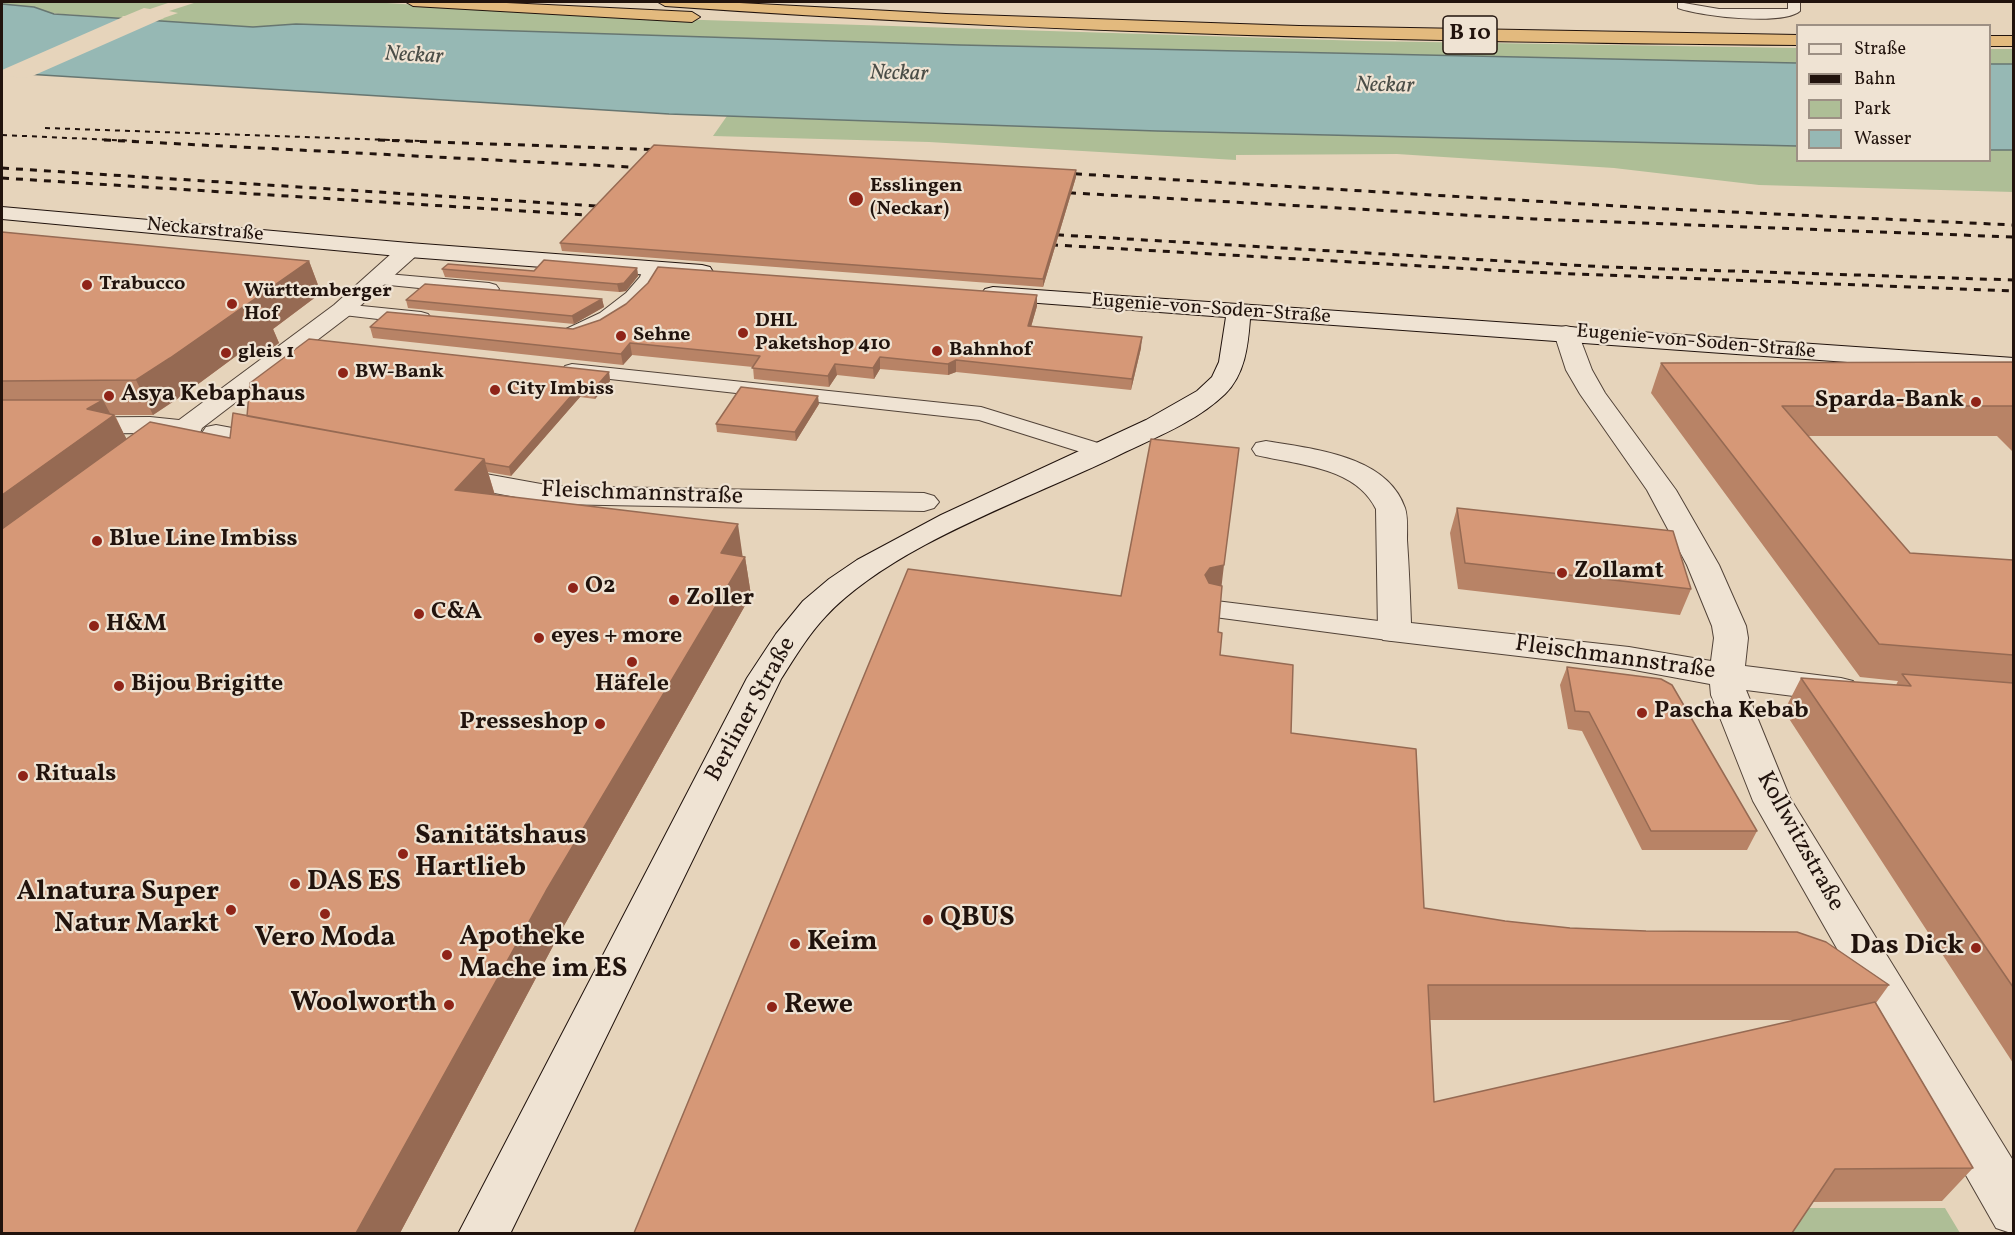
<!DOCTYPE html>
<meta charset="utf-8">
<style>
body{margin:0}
#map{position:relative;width:2015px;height:1235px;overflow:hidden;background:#e6d4bb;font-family:Vollkorn,serif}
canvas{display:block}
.frame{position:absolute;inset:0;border:3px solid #21130d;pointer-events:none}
.legend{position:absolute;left:1796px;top:24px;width:195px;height:138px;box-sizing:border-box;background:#efe3d3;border:2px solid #9d9084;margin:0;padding:8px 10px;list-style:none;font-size:18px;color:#21130d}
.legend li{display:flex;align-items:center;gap:12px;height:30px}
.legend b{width:30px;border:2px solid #9d9084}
</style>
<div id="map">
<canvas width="2015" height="1235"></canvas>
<div class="frame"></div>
<ul class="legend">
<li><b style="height:8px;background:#efe3d3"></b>Straße</li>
<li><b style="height:8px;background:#21130d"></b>Bahn</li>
<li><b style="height:16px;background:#aebe96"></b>Park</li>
<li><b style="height:16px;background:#96b8b4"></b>Wasser</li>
</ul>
</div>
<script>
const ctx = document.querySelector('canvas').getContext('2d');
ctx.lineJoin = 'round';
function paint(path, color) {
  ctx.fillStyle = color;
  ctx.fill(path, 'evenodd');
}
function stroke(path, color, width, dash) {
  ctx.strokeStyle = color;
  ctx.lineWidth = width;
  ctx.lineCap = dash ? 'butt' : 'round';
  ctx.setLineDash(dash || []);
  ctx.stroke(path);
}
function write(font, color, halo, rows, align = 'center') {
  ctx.font = font + ' Vollkorn,serif';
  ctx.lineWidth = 4.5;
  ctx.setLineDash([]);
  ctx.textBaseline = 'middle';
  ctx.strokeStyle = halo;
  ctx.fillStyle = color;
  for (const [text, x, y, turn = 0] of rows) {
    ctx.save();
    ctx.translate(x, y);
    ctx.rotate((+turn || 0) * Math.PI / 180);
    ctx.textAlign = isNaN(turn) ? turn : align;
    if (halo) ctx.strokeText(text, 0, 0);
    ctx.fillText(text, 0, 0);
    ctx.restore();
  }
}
paint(new Path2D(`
 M2,2H171L150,9L144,8L120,18L49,13L34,7L2,4Z
 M197,2H371L609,17L1364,41L1797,48L1798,63L960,45L296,24L253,27L155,21L178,13L169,11Z
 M1990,49H2013V64H1990Z
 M727,116L1157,131L1797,146L1798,160H1990V150H2013L2014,192L1759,185L1614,168L1397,154L1236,155V160L929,142L713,136Z
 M1782,1208H1945L1960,1233H1794Z`), '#aebe96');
const water = new Path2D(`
 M2,4L34,7L54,14L253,27L296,24L960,45L1797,63V146L1157,131L669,114L10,73H2Z
 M1990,64H2013V150H1990Z`);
paint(water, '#96b8b4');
stroke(water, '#677671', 1.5);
paint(new Path2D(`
 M122,16L164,18L28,78L2,76V70L123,17Z`), '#e6d4bb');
const service = new Path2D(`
 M1678,2L1719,9H1788V2H1800V11C1783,26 1699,16 1678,8Z
 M652,262L659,264L661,268C654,296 596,345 566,337L563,333L566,329L600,313L626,293L640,277L645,264Z
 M376,273L489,283L496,285L499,289L496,293L489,295L369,283L367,279L369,275Z
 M342,304L421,312L428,314L431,318L428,322L421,324L335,314L332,310L335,306Z
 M572,364L981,407L1111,447L1114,452L1111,457L1103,459L979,420L565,374L562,370L565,366Z
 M1216,601L1395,623L1405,626L1409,632L1405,638L1395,641L1207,616L1203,610L1207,604Z`);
const pedestrian = new Path2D(`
 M216,425L286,438L290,444L286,450L276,452L206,439L202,433L206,427Z
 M447,467L552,486L924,493L934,496L939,502L934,508L924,511L552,504L437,482L433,476L437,470Z`);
const minor = new Path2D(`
 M409,243L417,245L420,250L417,255L350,315L202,428L199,435L189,437L150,433L2,434V418L150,417L179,420L334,305L401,245Z
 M1566,326L1575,328L1578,333L1592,370L1605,393L1676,490L1719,565L1746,626L1748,638L1745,666L1841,678L1853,681L1859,690L1853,699L1841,702L1746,690L1790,798L2014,1162V1234L1996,1228L1753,801L1711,695L1710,684L1629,669L1383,640L1378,632L1376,509C1355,466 1297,465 1256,455L1252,449L1256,443L1266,441C1312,449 1387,455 1405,508C1408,517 1407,530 1407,540C1409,568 1410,595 1411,623L1629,647L1711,661L1714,638L1712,626L1687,565L1647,490L1580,394L1566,370L1554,333L1557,328Z`);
const secondary = new Path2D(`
 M2,207L409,243L702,265L710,267L713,272L710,277L702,279L409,257L2,219Z
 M993,287L2014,358V374L1250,319C1248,346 1245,374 1225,394C1196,422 1154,438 1119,455C1029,499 894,544 826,616C808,635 795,657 781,679L510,1234H458L747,678L776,634L803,601L829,579L857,560L941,515L1146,420L1197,391L1212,377L1219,362L1226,317L985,299L981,294L985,289Z`);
const trunk = new Path2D(`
 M406,2H486L692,12L700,17L692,22L413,6Z
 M658,2H721L946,14L1299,26L1798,35V45C1420,42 1042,33 665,6Z
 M1990,36H2014V46H1990Z`);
stroke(service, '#524338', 2);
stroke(pedestrian, '#524338', 2);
stroke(minor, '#524338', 2);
stroke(secondary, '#21130d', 2);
stroke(trunk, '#21130d', 2);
paint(service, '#efe3d3');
paint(pedestrian, '#efe3d3');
paint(minor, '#efe3d3');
paint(secondary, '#efe3d3');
paint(trunk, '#e3ba7e');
stroke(new Path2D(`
 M45,128L420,141
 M2,135L136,141`), '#21130d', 2, [5, 5]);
stroke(new Path2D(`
 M104,140L650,168
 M378,140L666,150
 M2,168L612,207
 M1061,173L1668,209L2014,225
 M2,178L603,216
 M1055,192L1534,219L2014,237
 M1043,234L1606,267L2014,280
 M1037,244L1526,272L2014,291`), '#21130d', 3, [7, 7]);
paint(new Path2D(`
 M1688,2H1787L1786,3Z
 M1801,2H2013V3H1802Z
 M1076,177L1043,287L562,251L560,243Z
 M2,232L309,261L321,293L273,329L279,343L256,359L251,345L186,393L153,415H115L126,439L230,438L247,416L609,372L610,381L595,399L580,397L511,476L488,472L495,495L745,557L751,595L561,931L400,1233H2Z
 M637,268L638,276L626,291L619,292L445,277L442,269L534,271Z
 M602,299L604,307L574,324L408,308L406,300Z
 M1037,306L1031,327L1141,348L1131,390L956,372L948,375L880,369L874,379L837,375L829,387L754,379L753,367L632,355L623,365L373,338L370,327L573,329Z
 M2013,362V452L1997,436H1808L1910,553L2013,560V1063L1784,711L1801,678L1896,685L1898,681L1860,677L1651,393L1661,363Z
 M819,404L796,441L717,432L716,424Z
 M1457,508L1691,589L1680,615L1458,589L1450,533Z
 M1221,586L1218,632L1220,655L1291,733L1424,908L1889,985L1876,1003L1973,1168L1942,1201L1813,1202L634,1233ZM1430,1020H1800L1434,1102Z
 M1567,667L1757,831L1747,850H1642L1582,731L1568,729L1560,685Z`), '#b88366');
paint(new Path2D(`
 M1076,170V177L1043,287V279Z
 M309,261L321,293L273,329L279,343L256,359L251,345L186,393L153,415L136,380Z
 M637,268L638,276L626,291L619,292L617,284Z
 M1037,295V306L1028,337V326Z
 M602,299L604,307L574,324L572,316Z
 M1142,337L1141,348L1131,390L1132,379Z
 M630,343L632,355L623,365L621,354Z
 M880,357V369L874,379L873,368Z
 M956,360V372L948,375V364Z
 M835,364L837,375L829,387L828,376Z
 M609,372L610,381L595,399L593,390Z
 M578,388L580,397L511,476L509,467Z
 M818,396L819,404L796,441L795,432Z
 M103,400L112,417L114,415L133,451L2,549V495L87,409Z
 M484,459L495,496L455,490Z
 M738,524L743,559L745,557L751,595L561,931L400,1233H356L721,553Z
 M1224,565L1220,599L1206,602L1205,575L1210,568Z`), '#966a53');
const building = new Path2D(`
 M654,145L1076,170L1043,279L560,243Z
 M2,232L309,261L246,305H244L243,307L170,358L136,380L2,381Z
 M544,260L637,268L624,283L617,284L442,269L448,264L534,271Z
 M658,267L1037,295L1028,326L1142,337L1132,379L956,360L948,364L880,357L873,368L835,364L828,376L752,368L760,356L630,343L621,354L370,327L387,312L573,329L600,320L626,304L648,283Z
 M425,284L602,299L572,316L406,300Z
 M244,305L265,307L241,323Z
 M309,339L609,372L593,390L578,388L509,467L485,463L484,459L247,416L250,383Z
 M2013,362V406H1782L1910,553L2013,560V655L1879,644L1661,363Z
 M741,387L818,396L795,432L716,424Z
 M2,400H103L87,409L114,415L2,495Z
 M233,413L484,459L455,490L738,524L721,553L745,557L546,891L356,1233H2V529L150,422L230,438Z
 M1151,439L1239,448L1224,565L1210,568L1205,575L1209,583L1222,586L1218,632L1222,633L1220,655L1293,665L1291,733L1416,749L1424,908L1505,921L1570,928L1646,931L1797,932L1826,942L1889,985H1428L1434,1102L1875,1002L1973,1168L1835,1169L1792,1233H634L908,569L1121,596Z
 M1457,508L1673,531L1691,589L1465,563Z
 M1567,667L1661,679L1672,685L1757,831H1651L1589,712L1575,711Z
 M1902,674L2013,683V987L1801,678L1911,686Z`);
paint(building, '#d69877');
stroke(building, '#966a53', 1.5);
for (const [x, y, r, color] of [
 [856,199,8,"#8f2418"],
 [87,285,6,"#8f2418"],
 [232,304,6,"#8f2418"],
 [743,333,6,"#8f2418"],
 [621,336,6,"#8f2418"],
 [937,351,6,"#8f2418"],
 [226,353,6,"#8f2418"],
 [343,373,6,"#8f2418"],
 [495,390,6,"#8f2418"],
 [109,396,6,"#8f2418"],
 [1976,402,6,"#8f2418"],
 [97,541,6,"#8f2418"],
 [1562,573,6,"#8f2418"],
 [573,588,6,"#8f2418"],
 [674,600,6,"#8f2418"],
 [419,614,6,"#8f2418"],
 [94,626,6,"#8f2418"],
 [539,638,6,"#8f2418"],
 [632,662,6,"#8f2418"],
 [119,686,6,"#8f2418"],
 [1642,713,6,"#8f2418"],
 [600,724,6,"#8f2418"],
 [23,776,6,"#8f2418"],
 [403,854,6,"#8f2418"],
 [295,884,6,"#8f2418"],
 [231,910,6,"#8f2418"],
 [325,914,6,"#8f2418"],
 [928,920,6,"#8f2418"],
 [795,944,6,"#8f2418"],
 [1976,948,6,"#8f2418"],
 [447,955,6,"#8f2418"],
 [449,1005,6,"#8f2418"],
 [772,1007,6,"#8f2418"]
]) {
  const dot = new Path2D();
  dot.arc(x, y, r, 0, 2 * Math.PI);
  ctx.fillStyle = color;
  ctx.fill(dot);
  stroke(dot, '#efe3d3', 2);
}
write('bold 20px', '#21130d', '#efe3d3', [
 ["Esslingen",870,187],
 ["(Neckar)",870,210],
 ["Trabucco",99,285],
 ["Württemberger",244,292],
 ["Hof",244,315],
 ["DHL",755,322],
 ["Paketshop 410",755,345],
 ["Sehne",633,336],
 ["Bahnhof",949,351],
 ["gleis 1",238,353],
 ["BW-Bank",355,373],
 ["City Imbiss",507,390]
], 'left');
write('20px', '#21130d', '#efe3d3', [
 ["Neckarstraße",205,231,5],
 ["Eugenie-von-Soden-Straße",1211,310,4],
 ["Eugenie-von-Soden-Straße",1696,343,5]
]);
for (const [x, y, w] of [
 [1470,35,54]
]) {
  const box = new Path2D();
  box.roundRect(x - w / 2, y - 19, w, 38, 4.5);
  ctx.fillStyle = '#efe3d3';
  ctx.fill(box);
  stroke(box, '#21130d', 1.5);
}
write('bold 22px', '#21130d', null, [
 ["B 10",1470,35]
]);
write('italic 22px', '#4a4d47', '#efe3d3', [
 ["Neckar",414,57,3],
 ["Neckar",899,75,1],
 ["Neckar",1385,87,1]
]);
write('bold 24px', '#21130d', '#efe3d3', [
 ["Asya Kebaphaus",121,396],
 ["Sparda-Bank",1964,402,"right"],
 ["Blue Line Imbiss",109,541],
 ["Zollamt",1574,573],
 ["O2",585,588],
 ["Zoller",686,600],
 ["C&A",431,614],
 ["H&M",106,626],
 ["eyes + more",551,638],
 ["Bijou Brigitte",131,686],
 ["Häfele",632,686,"center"],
 ["Pascha Kebab",1654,713],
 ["Presseshop",588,724,"right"],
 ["Rituals",35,776]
], 'left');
write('24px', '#21130d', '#efe3d3', [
 ["Fleischmannstraße",642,495,2],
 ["Fleischmannstraße",1615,659,8],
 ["Berliner Straße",752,710,-61],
 ["Kollwitzstraße",1799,842,61]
]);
write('bold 28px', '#21130d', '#efe3d3', [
 ["Sanitätshaus",415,838],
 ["Hartlieb",415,870],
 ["DAS ES",307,884],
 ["Alnatura Super",219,894,"right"],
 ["Natur Markt",219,926,"right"],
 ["QBUS",940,920],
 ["Apotheke",459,939],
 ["Mache im ES",459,971],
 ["Vero Moda",325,940,"center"],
 ["Keim",807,944],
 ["Das Dick",1964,948,"right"],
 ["Woolworth",437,1005,"right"],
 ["Rewe",784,1007]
], 'left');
</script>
